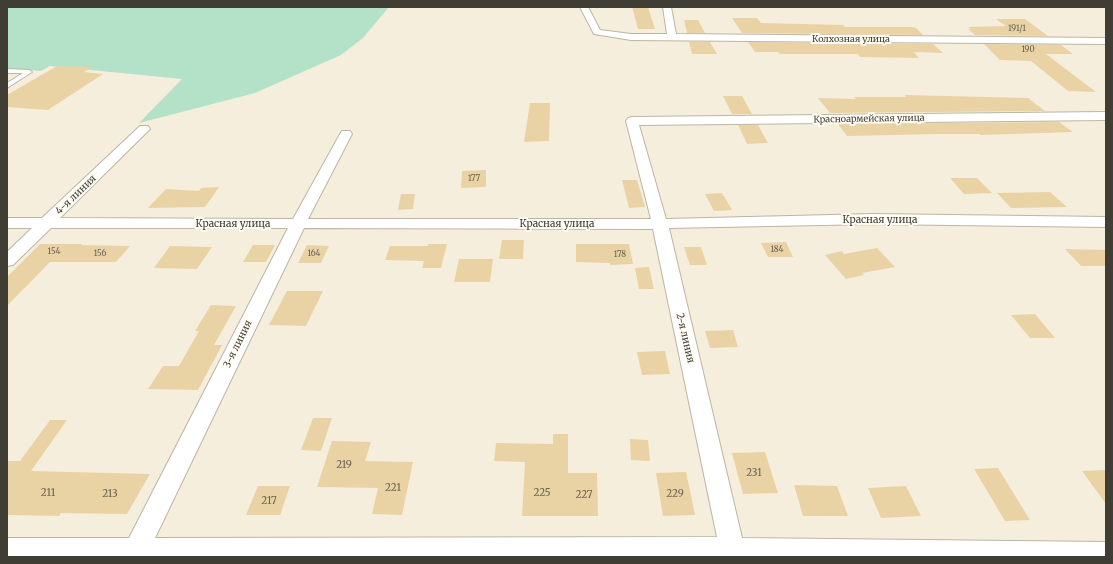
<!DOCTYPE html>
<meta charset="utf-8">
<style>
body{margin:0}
#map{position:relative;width:1113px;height:564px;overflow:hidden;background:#f6eedc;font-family:Merriweather,serif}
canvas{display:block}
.frame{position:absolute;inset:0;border:8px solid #403d35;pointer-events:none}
</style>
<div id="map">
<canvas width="1113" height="564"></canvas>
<div class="frame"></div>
</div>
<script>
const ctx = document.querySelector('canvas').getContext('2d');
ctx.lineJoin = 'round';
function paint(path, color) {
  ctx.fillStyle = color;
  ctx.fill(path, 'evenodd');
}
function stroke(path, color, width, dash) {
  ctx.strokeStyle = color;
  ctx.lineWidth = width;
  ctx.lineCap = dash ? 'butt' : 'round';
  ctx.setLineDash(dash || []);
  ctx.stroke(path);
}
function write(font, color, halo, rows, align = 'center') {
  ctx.font = font + ' Merriweather,serif';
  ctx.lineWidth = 4;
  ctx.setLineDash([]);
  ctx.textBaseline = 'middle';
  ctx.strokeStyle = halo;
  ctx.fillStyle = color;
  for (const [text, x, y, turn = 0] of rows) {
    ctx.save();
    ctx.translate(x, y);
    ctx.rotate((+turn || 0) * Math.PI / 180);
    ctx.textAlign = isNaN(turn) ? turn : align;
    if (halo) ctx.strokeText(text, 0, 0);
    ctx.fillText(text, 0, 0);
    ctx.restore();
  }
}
paint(new Path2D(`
 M7,7H389L363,38L341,55L255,93L139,123L182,79L50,66L41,71L7,68Z`), '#b4e2c9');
paint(new Path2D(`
 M632,7H648L655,29H638Z
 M732,18H757L761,23L843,25L845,27H912L916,28L923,35L742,33Z
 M996,19H1025L1048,36L975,35L968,29H971L968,27L1006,26Z
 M684,20H698L705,33H687Z
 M689,42H710L717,54H692Z
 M748,42L933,44L943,53L914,52L919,58L860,57L858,54H780L778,52H755Z
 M984,44L1061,45L1073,54H1046L1096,92L1068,91L1031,61L1000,60Z
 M57,66L92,67L84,72L103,74L48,110L7,107V95Z
 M905,95L1028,98L1045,111L830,113L818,98L856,99L854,97H906Z
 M723,96H742L752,114H732Z
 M530,103H550L549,141L524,142Z
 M1059,122L1073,132L981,135L980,134H938L847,136L838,124Z
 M738,125H758L768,143L747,144Z
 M486,170V187L461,188L462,171Z
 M950,178H977L992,193L964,194Z
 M622,180H637L645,207L629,208Z
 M219,187L205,207L148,208L166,189L199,191L201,188Z
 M1050,192L1067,207L1011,208L997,193Z
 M722,193L732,210L714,211L705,194Z
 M401,194H415L413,209L398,210Z
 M502,240H524L523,259H499Z
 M786,242L793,257H768L761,243Z
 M40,244H82L81,245L130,246L116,262H50L7,306V277Z
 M428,244H447L441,268H422L424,261L385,260L390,246H428Z
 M576,244H629L633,264L610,265V263L576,262Z
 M253,245H275L266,262H243Z
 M307,245L329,246L321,263H298Z
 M170,246L212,247L197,269L154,268Z
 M684,247H701L707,265H690Z
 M877,248L895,267L862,273L864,275L846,279L825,255L842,251L844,254Z
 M1065,249L1106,250V266H1081Z
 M459,259H493L490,282H454Z
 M649,267L654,289H639L635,268Z
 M287,291H323L306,326L269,325Z
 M211,305L236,306L214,345H222L198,390L148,389L163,366H179L199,331H195Z
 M1035,314L1055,338H1030L1011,315Z
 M733,330L738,347L710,348L705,331Z
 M665,351L670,374L642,375L637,352Z
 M313,418H332L321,451L301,450Z
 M50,420H67L31,471L150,474L127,514L61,513L59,516L7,515V461H20Z
 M553,434H568V473H597L598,516H522L525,462L494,461L496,443L553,444Z
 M630,439L648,440L650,461L631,460Z
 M332,441L371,442L365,461L413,462L402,515L372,514L378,488L317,487Z
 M765,452L778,493L743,494L732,453Z
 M998,468L1030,520L1005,521L974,469Z
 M1106,470V504L1082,471Z
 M686,472L695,515L663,516L656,473Z
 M794,485L837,486L848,516H803Z
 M258,486H290L280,515H246Z
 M906,486L921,516L881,518L868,488Z`), '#e9d3a5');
const lane = new Path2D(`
 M7,69L29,70L32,72L7,88V83L23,73H7Z`);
const street = new Path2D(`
 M580,7H588L600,30L631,34H667L663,7H671L676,34L1106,38V44L631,40L594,34Z
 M1106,112V120L639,125L666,219L873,214L1106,217V227L873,224L669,228L742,538L1106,542V557H7V538H129L288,228H51L13,265L7,266V252L32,228H7V218H42L140,126H148L150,129L60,218L293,219L340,134L342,131H350L352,134L308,219H651L626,121L628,118L632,117ZM304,228L653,229L717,537L155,538Z`);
stroke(lane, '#bdb5a4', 2);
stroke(street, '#bdb5a4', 2);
paint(lane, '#fff');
paint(street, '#fff');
write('8px', '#6a6251', null, [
 ["191/1",1017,29],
 ["190",1028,50],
 ["177",474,179],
 ["184",777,250],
 ["154",54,252],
 ["156",100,254],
 ["164",314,254],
 ["178",620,255]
]);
write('9px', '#403d35', '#fffcf4', [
 ["Колхозная улица",851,39],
 ["Красноармейская улица",869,119,-1]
]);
write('10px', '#403d35', '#fffcf4', [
 ["4-я линия",76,195,-44],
 ["Красная улица",880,220],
 ["Красная улица",233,224],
 ["Красная улица",557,224],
 ["2-я линия",685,338,77],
 ["3-я линия",238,344,-64]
]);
write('10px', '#6a6251', null, [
 ["219",344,465],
 ["231",754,473],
 ["221",393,488],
 ["211",48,493],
 ["225",542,493],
 ["213",110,494],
 ["229",675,494],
 ["227",584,495],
 ["217",269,501]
]);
</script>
